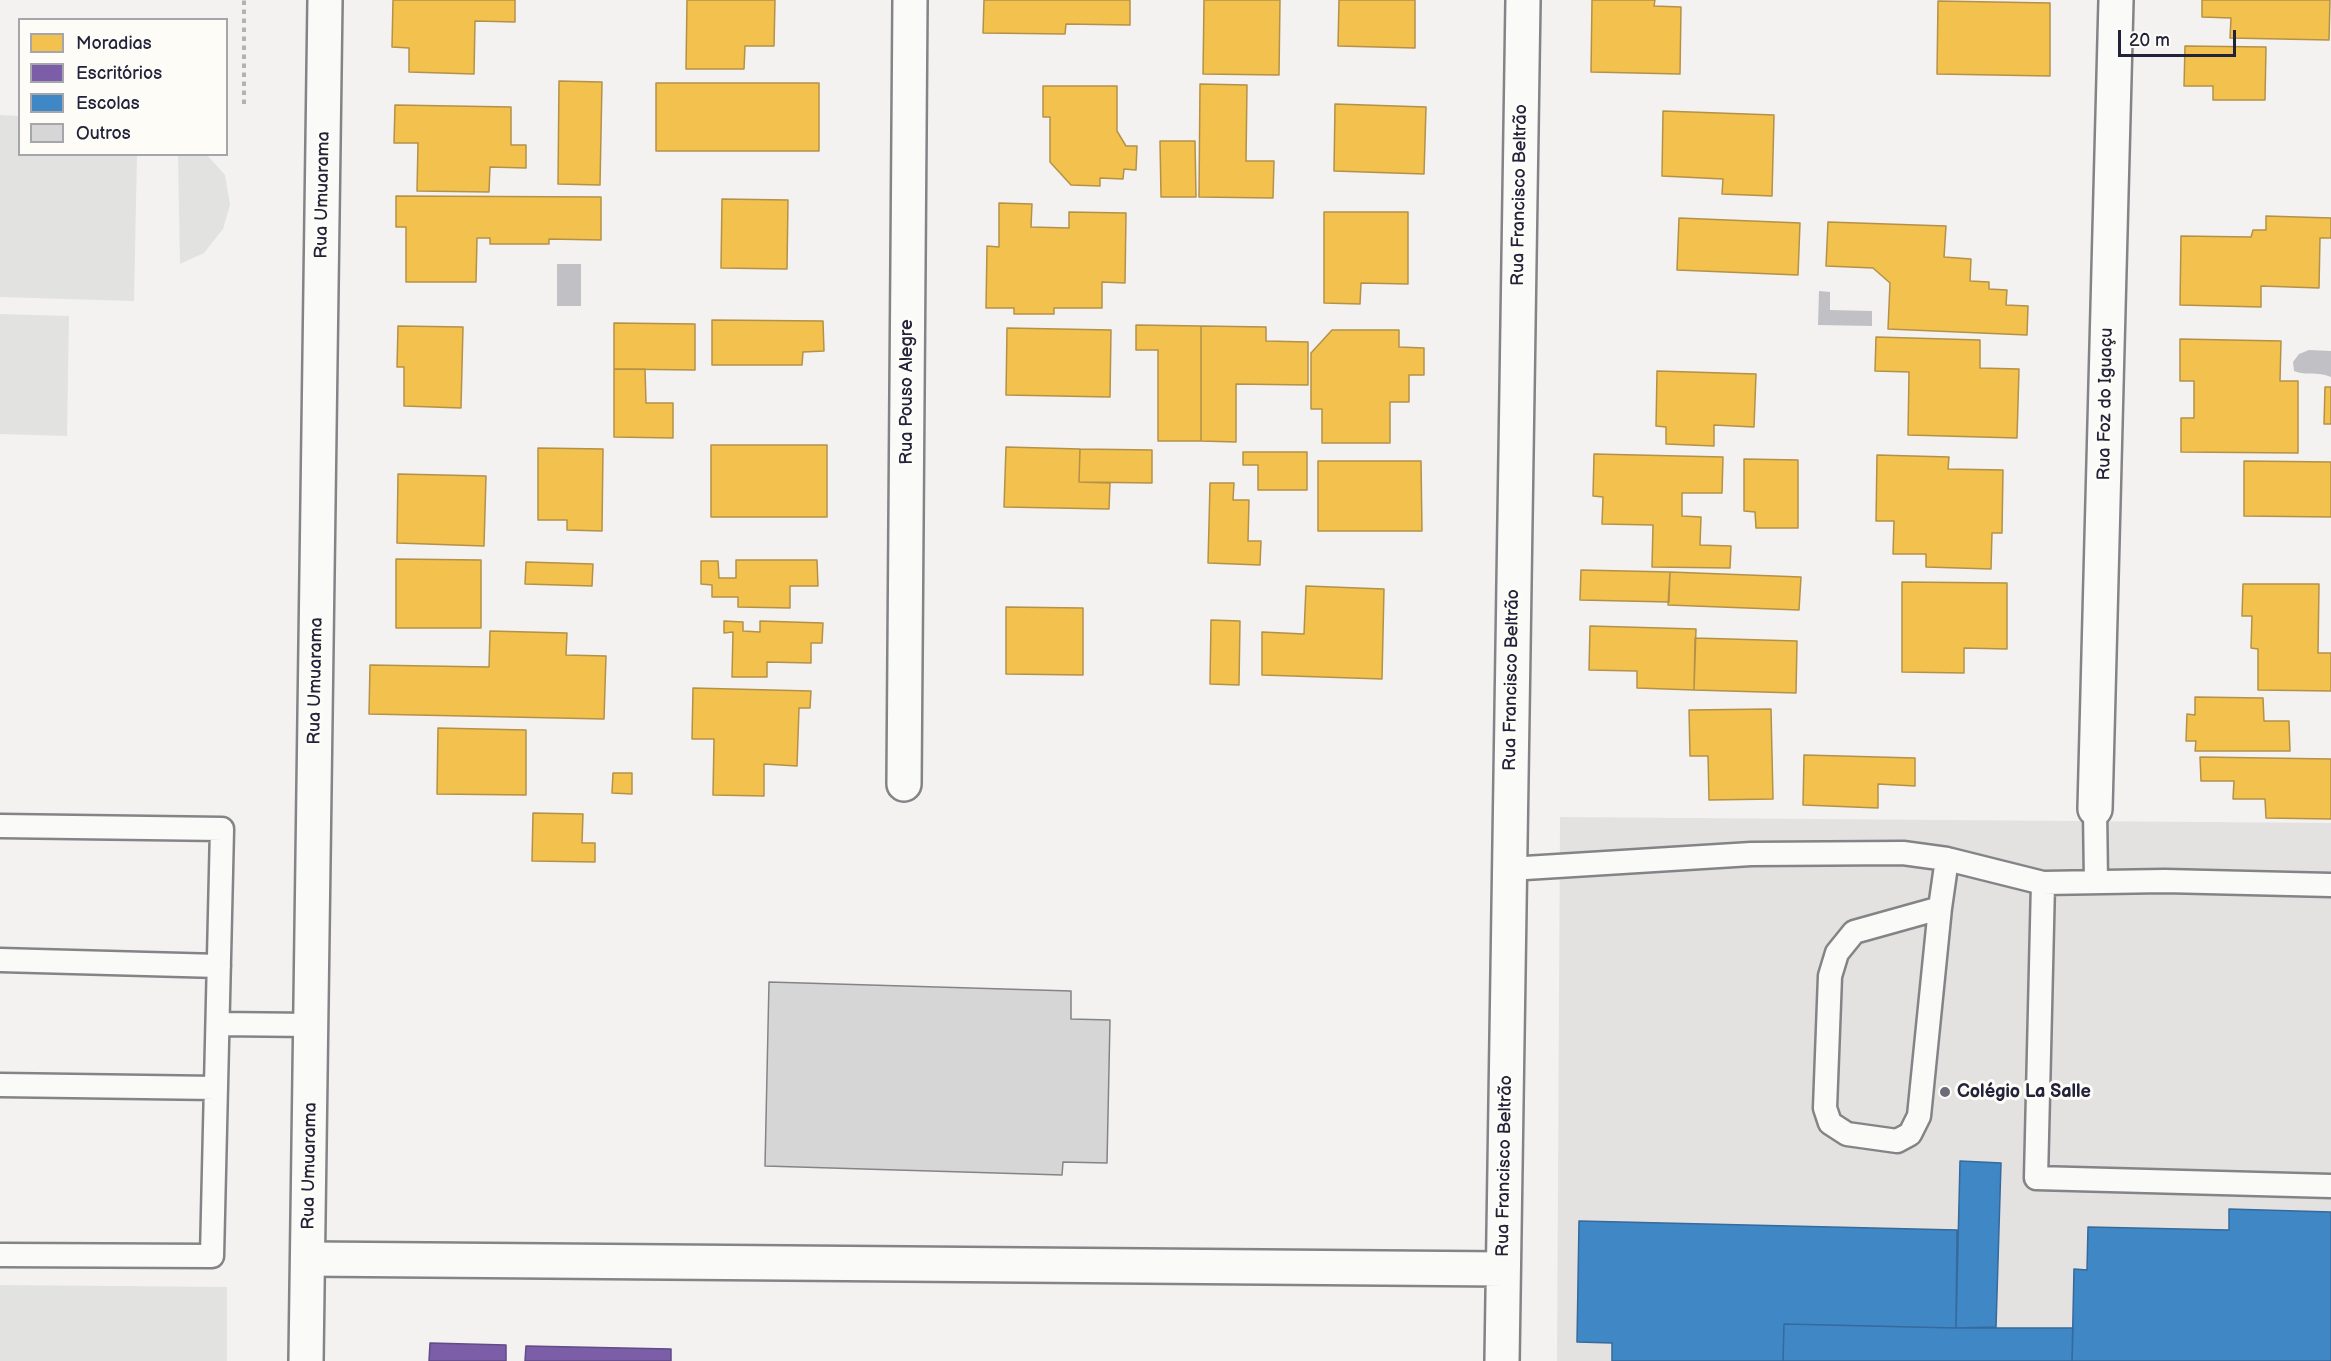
<!DOCTYPE html>
<meta charset="utf-8">
<style>
body{margin:0}
#map{position:relative;width:2331px;height:1361px;overflow:hidden;background:#f3f2f0;font-family:"Balsamiq Sans",sans-serif}
canvas{display:block}
.legend{position:absolute;left:18px;top:18px;width:210px;height:138px;box-sizing:border-box;background:#fdfcf7;border:2px solid #a5a5ac;margin:0;padding:8px 10px;list-style:none;font-size:18px;color:#22223b}
.legend li{display:flex;align-items:center;gap:12px;height:30px}
.legend b{width:30px;border:2px solid #a5a5ac}
.scale{position:absolute;left:2118px;top:30px;width:118px;height:27px;box-sizing:border-box;border:3px solid #22223b;border-top:0;padding-left:8px;font-size:18px;line-height:21px;white-space:nowrap;color:#22223b;-webkit-text-stroke:4px #fdfcf7;paint-order:stroke}
</style>
<div id="map">
<canvas width="2331" height="1361"></canvas>
<ul class="legend">
<li><b style="height:16px;background:#f2c14e"></b>Moradias</li>
<li><b style="height:16px;background:#7b5ea7"></b>Escritórios</li>
<li><b style="height:16px;background:#3f88c5"></b>Escolas</li>
<li><b style="height:16px;background:#d7d6d6"></b>Outros</li>
</ul>
<div class="scale">20 m</div>
</div>
<script>
const ctx = document.querySelector('canvas').getContext('2d');
ctx.lineJoin = 'round';
function paint(path, color) {
  ctx.fillStyle = color;
  ctx.fill(path, 'evenodd');
}
function stroke(path, color, width, dash) {
  ctx.strokeStyle = color;
  ctx.lineWidth = width;
  ctx.lineCap = dash ? 'butt' : 'round';
  ctx.setLineDash(dash || []);
  ctx.stroke(path);
}
function write(font, color, halo, rows, align = 'center') {
  ctx.font = font + ' "Balsamiq Sans",sans-serif';
  ctx.lineWidth = 6;
  ctx.setLineDash([]);
  ctx.textBaseline = 'middle';
  ctx.strokeStyle = halo;
  ctx.fillStyle = color;
  for (const [text, x, y, turn = 0] of rows) {
    ctx.save();
    ctx.translate(x, y);
    ctx.rotate((+turn || 0) * Math.PI / 180);
    ctx.textAlign = isNaN(turn) ? turn : align;
    if (halo) ctx.strokeText(text, 0, 0);
    ctx.fillText(text, 0, 0);
    ctx.restore();
  }
}
paint(new Path2D(`
 M1560,817L2331,823V1361H1557Z`), '#e3e2e1');
paint(new Path2D(`
 M0,115L19,116L20,154L137,155L134,301L0,297Z
 M178,155H207L225,175L230,205L223,229L204,253L180,264Z
 M0,314L69,316L67,436L0,434Z
 M0,1285L227,1287V1361H0Z`), '#e2e2e1');
paint(new Path2D(`
 M557,264H581V306H557Z
 M1819,291L1830,292V310L1872,311V326L1818,325Z
 M2309,350L2331,351V377C2317,371 2306,376 2294,371L2293,362L2299,354Z`), '#c1c1c5');
const homes = new Path2D(`
 M393,0H515V22L475,21L474,74L409,72V48L392,47Z
 M687,0H775L774,46H745L744,69H686Z
 M984,0H1130V25L1066,24L1065,34L983,33Z
 M1204,0H1280L1279,75L1203,74Z
 M1339,0H1415V48L1338,46Z
 M1592,0H1655L1654,6L1681,7L1680,74L1591,72Z
 M2202,0H2330L2329,40L2230,38L2231,18L2202,17Z
 M1938,1L2050,3V76L1937,74Z
 M2185,46L2266,47L2265,100H2213V86H2184Z
 M559,81L602,82L600,185L558,184Z
 M656,83H819V151H656Z
 M1200,84L1247,85L1246,161H1274L1273,198L1199,197Z
 M1043,86H1117V131L1126,146H1137L1136,170L1124,169L1123,179L1100,178V186L1071,185L1050,162V117H1043Z
 M1335,104L1426,107L1424,174L1334,171Z
 M395,105L511,107V145H526V168L490,167L489,192L417,191L418,143H394Z
 M1663,111L1774,115L1772,196L1722,194L1723,179L1662,176Z
 M1160,141H1195L1196,197H1161Z
 M396,196L601,197V240L549,239V244H490V238H477L476,282H406V227H396Z
 M722,199L788,200L787,269L721,268Z
 M999,203L1032,204L1031,227L1069,228V212L1126,213L1125,283L1102,282V308H1054V314H1014V308H986L987,246L999,247Z
 M1324,212H1408V284L1361,283L1360,304L1324,303Z
 M2266,216L2331,218V238H2320L2319,288L2261,286V307L2180,305L2181,236L2251,237L2253,230H2266Z
 M1679,218L1800,223L1798,275L1677,270Z
 M1828,222L1946,226L1944,257L1971,259L1970,281L1989,282V289L2007,290L2006,305L2028,306L2027,335L1888,329L1890,283L1873,268L1826,266Z
 M712,320L823,321L824,351L803,352L802,365H712Z
 M614,323L695,324V370L614,369Z
 M1136,325L1201,326V441H1158V350H1136Z
 M398,326L463,327L461,408L404,406V367H397Z
 M1201,326L1266,327V341L1308,342V385L1236,384V442L1201,441Z
 M1007,328L1111,330L1110,397L1006,395Z
 M1332,330H1399V347L1424,348V375H1409V402H1390V443H1322V409H1311V353Z
 M1876,337L1980,340V368L2019,369L2017,438L1908,435L1909,372L1875,371Z
 M2180,339L2281,341L2280,381H2298V453L2181,452V418H2194V381H2180Z
 M614,369H645L646,403H673V438L614,437Z
 M1657,371L1756,374L1754,427L1714,425V446L1666,444V427L1656,426Z
 M2325,387H2331V424H2324Z
 M711,445H827V517H711Z
 M1006,447L1080,449L1079,482L1110,483L1109,509L1004,507Z
 M538,448L603,449L602,531L567,530V520H538Z
 M1080,449L1152,450V483L1079,482Z
 M1243,452H1307V490H1258V465H1243Z
 M1594,454L1723,457L1722,493H1682V516L1701,517L1700,545L1731,546L1730,568L1652,567L1653,525L1602,524L1603,497L1593,496Z
 M1877,455L1949,457L1948,469L2003,470L2002,533H1992L1991,569L1926,567V554H1893L1894,521H1876Z
 M1744,459L1798,460V528H1756L1755,512L1744,511Z
 M1318,461H1421L1422,531H1318Z
 M2244,461L2331,462V517L2244,516Z
 M398,474L486,476L484,546L397,543Z
 M1210,483H1234L1233,500H1249L1248,541H1261L1260,565L1208,563Z
 M396,559L481,560V628H396Z
 M736,560H817L818,586H790V608L738,607V597H712V585L701,584V561H718L719,578H736Z
 M526,562L593,564L592,586L525,584Z
 M1581,570L1670,572L1669,602L1580,600Z
 M1670,572L1801,577L1799,610L1668,605Z
 M1902,582L2007,583V649L1964,648V673L1902,672Z
 M2243,584H2319L2318,653H2331V691L2258,690V649L2251,648L2252,616H2242Z
 M1306,586L1384,589L1382,679L1262,675V632L1304,634Z
 M1006,607L1083,608V675L1006,674Z
 M1211,620L1240,621L1239,685L1210,684Z
 M724,621L743,622V631L760,632V621L823,623L822,643H811V663L767,662V677H732L733,632L724,633Z
 M1590,626L1696,629L1694,690L1637,688V671L1589,670Z
 M490,631L567,633L566,655L606,656L604,719L369,714L370,665L489,667Z
 M1695,638L1797,641L1796,693L1694,690Z
 M693,688L811,691L810,708H799L797,766L764,764V796L713,795L714,739H692Z
 M2195,697L2263,698L2264,721H2289L2290,751H2195L2196,741H2186L2187,714L2195,715Z
 M1771,709L1773,799L1709,800L1708,756H1690L1689,710Z
 M438,728L526,730V795L437,794Z
 M1804,755L1915,758V786L1878,784V808L1803,805Z
 M2200,757L2331,759V819L2266,818L2265,799H2233L2234,781H2201Z
 M613,773H632V794L612,793Z
 M533,813L583,814L582,843H595V862L532,861Z`);
paint(homes, '#f2c14e');
stroke(homes, '#b49148', 1.5);
const offices = new Path2D(`
 M430,1343L506,1345V1361H429Z
 M526,1346L671,1349V1361H525Z`);
paint(offices, '#7b5ea7');
stroke(offices, '#604c87', 1.5);
const schools = new Path2D(`
 M1960,1161L2001,1163L1996,1327L1956,1328Z
 M2229,1209L2331,1212V1361H2072L2074,1269L2087,1270L2088,1227L2229,1230Z
 M1579,1221L1957,1230L1956,1328L1784,1324L1783,1361H1612V1343L1577,1342Z
 M1784,1324L1956,1328H2073L2072,1361H1783Z`);
paint(schools, '#3f88c5');
stroke(schools, '#36699c', 1.5);
const building = new Path2D(`
 M769,982L1071,991V1019L1110,1020L1107,1163L1063,1162L1062,1175L765,1166Z`);
paint(building, '#d7d6d6');
stroke(building, '#848488', 1.5);
const lane = new Path2D(`
 M2095,809L2096,882
 M0,826L222,829L212,1256L0,1255
 M1509,869L1751,854L1903,853L1947,859L2043,883L2165,881L2331,885
 M2043,883L2036,1178L2331,1186
 M1940,908L1854,932L1837,953L1830,976L1825,1108L1830,1123L1847,1134L1897,1141L1910,1134L1919,1116L1940,908L1947,859
 M0,960L219,966
 M218,1024L312,1025
 M0,1085L216,1088`);
const street = new Path2D(`
 M904,784L910,0
 M2095,809L2116,0
 M308,1259L1503,1269
 M1502,1361L1523,0`);
const secondary = new Path2D(`
 M306,1361L325,0`);
stroke(lane, '#848488', 27);
stroke(street, '#848488', 38);
stroke(secondary, '#848488', 38);
stroke(new Path2D(`
 M244,104V0`), '#b2b2b4', 4, [4.5, 4.5]);
stroke(lane, '#fafaf8', 22);
stroke(street, '#fafaf8', 33);
stroke(secondary, '#fafaf8', 33);
for (const [x, y, r, color] of [
 [1945,1092,6,"#6b6b7a"]
]) {
  const dot = new Path2D();
  dot.arc(x, y, r, 0, 2 * Math.PI);
  ctx.fillStyle = color;
  ctx.fill(dot);
  stroke(dot, '#fdfcf7', 2);
}
write('18px', '#22223b', '#fdfcf7', [
 ["Rua Umuarama",323,195,-89],
 ["Rua Francisco Beltrão",1520,195,-89],
 ["Rua Pouso Alegre",907,392,-90],
 ["Rua Foz do Iguaçu",2106,404,-89],
 ["Rua Francisco Beltrão",1512,680,-89],
 ["Rua Umuarama",316,681,-89],
 ["Rua Umuarama",310,1166,-89],
 ["Rua Francisco Beltrão",1505,1166,-89]
]);
write('bold 18px', '#22223b', '#fdfcf7', [
 ["Colégio La Salle",1957,1092]
], 'left');
</script>
